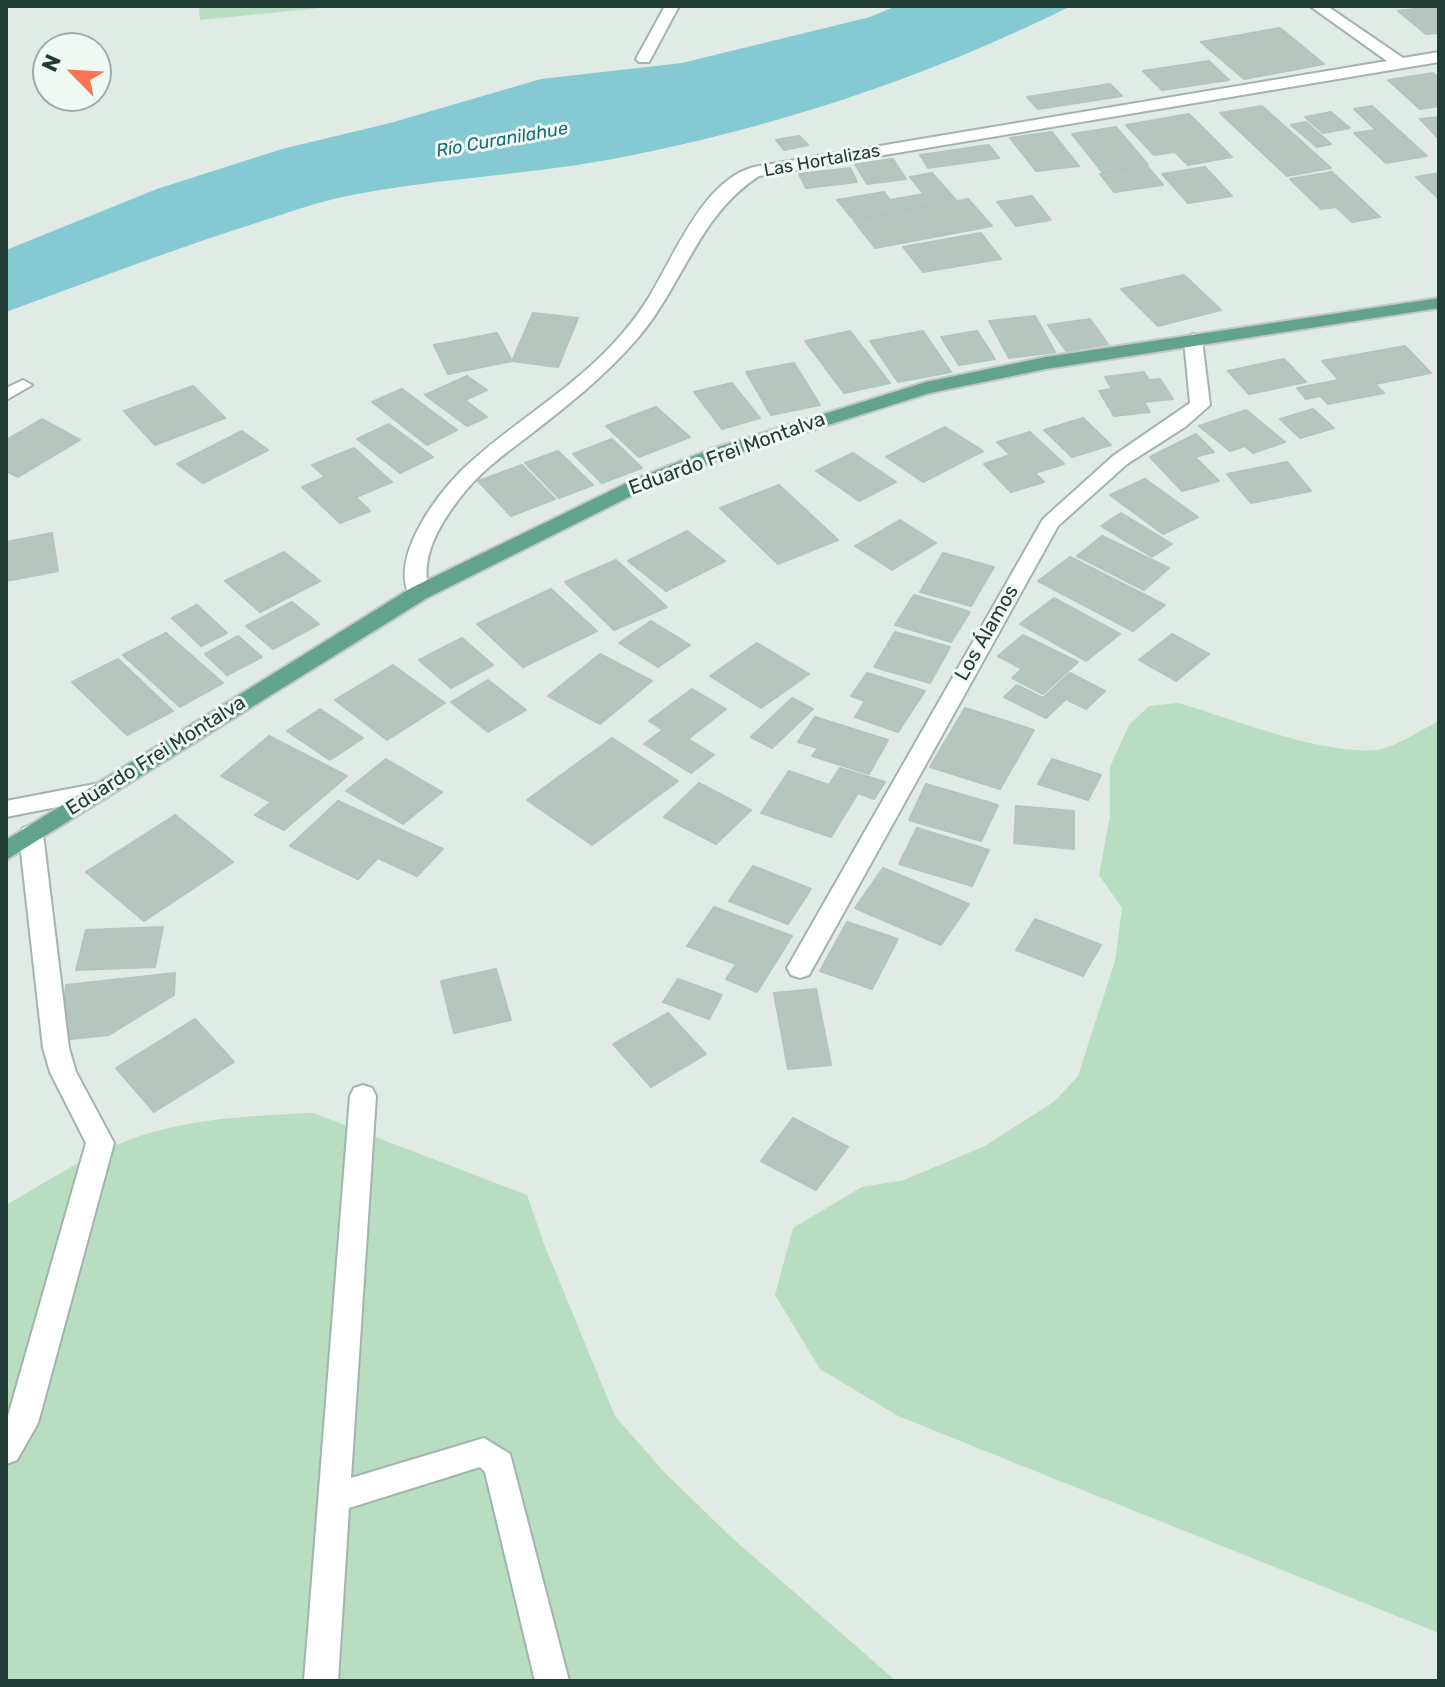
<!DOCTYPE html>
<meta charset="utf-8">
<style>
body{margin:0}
#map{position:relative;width:1445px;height:1687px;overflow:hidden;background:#e0ebe6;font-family:Rubik,sans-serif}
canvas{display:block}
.frame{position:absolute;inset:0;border:8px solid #203c34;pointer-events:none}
.north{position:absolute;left:32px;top:32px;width:80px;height:80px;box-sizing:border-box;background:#f0f8f4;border:2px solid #9dada7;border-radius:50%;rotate:294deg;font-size:22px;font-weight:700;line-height:32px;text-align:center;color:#203c34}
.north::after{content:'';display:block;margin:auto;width:28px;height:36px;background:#f77552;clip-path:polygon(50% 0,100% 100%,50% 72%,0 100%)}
</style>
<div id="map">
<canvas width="1445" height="1687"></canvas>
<div class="frame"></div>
<div class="north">N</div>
</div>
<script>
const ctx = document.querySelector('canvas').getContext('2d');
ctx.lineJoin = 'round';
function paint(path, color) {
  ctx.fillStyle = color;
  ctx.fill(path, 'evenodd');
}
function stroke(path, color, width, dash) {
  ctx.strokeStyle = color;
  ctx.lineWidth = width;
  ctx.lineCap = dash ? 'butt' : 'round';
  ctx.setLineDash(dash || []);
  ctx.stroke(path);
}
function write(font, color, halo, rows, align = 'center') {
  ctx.font = font + ' Rubik,sans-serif';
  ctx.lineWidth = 6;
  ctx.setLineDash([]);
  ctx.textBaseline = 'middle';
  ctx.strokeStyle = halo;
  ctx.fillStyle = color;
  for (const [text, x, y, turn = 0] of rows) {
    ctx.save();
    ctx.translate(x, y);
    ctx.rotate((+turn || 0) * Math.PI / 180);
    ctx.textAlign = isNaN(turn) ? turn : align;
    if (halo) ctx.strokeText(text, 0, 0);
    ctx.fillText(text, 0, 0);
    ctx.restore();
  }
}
paint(new Path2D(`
 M199,6H340L200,20Z
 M1178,703C1233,719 1322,755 1377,750C1393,748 1423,729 1439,721V1633L898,1416L820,1369L775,1295L793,1228L862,1187L904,1180L985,1146L1055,1101L1078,1076L1115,961L1122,908L1099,875L1110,816V767L1129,725L1149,706Z
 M313,1113L527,1195L544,1244L615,1416L664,1472L731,1537L896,1681H6V1205C38,1187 69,1166 103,1151C169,1119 241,1116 313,1113Z`), '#b8ddc1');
paint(new Path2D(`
 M896,6H1071C924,79 768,130 607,160C518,176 427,179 338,198C312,204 287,213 262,221C176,248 91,281 6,312V250L157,189L282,149L390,123L541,79L682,63L870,17Z`), '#85c9d3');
const building = new Path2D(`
 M1439,6V33L1426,34L1398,11Z
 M1280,28L1324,64L1244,79L1201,42Z
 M1209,61L1229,80L1162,90L1143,71Z
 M1433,73L1439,78V106L1420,109L1388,80Z
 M1110,84L1122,96L1038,109L1027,97Z
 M1262,106L1331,168L1287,176L1220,113Z
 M1372,106L1427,156L1386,163L1354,133L1376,130L1354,109Z
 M1331,112L1350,128L1323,133L1305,117Z
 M1189,114L1232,157L1188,165L1175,152L1154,155L1126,125Z
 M1439,117V139L1420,119Z
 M1306,122L1331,144L1317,147L1291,125Z
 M1116,127L1148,165L1102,172L1072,134Z
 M1052,132L1079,166L1036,171L1010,138Z
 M799,136L808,145L784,150L776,140Z
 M989,145L999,158L928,168L920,155Z
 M893,159L906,179L867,184L855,164Z
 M1148,167L1163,185L1114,192L1100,174Z
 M1205,167L1232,196L1188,203L1162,174Z
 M850,168L857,182L806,188L799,174Z
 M1332,172L1380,217L1352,222L1336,207L1321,209L1290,179Z
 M932,173L956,200L853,219L837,200L884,192L890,200L924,194L910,177Z
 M1439,173V199L1416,177Z
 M1032,196L1051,220L1016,226L997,202Z
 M968,199L992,226L875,248L854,221Z
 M981,233L1001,259L923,272L903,247Z
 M1184,275L1221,310L1158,326L1121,289Z
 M533,313L578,318L558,367L512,361Z
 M1035,316L1055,352L1009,358L989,321Z
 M1090,319L1108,344L1066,351L1048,325Z
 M850,331L890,383L844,393L805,341Z
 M923,331L951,372L898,382L870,341Z
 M977,331L995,359L959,365L941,337Z
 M497,333L512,361L448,374L434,345Z
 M1405,346L1431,373L1375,384L1384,393L1328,404L1320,396L1306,399L1297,388L1339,380L1322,361Z
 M1284,359L1306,382L1249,394L1228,371Z
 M794,363L820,405L771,415L746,372Z
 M1144,372L1149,380L1160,379L1173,399L1144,402L1150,412L1114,416L1099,391L1112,389L1105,377Z
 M467,376L487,390L465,400L487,417L467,426L425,395Z
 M732,383L760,418L722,429L694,392Z
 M193,386L225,418L155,445L124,411Z
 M402,389L457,430L427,445L372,402Z
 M656,407L690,437L639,457L606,426Z
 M1313,409L1334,428L1300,438L1280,419Z
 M1246,410L1285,442L1253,453L1245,446L1230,451L1199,426Z
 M1083,418L1111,445L1072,457L1044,430Z
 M42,419L80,440L18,477L6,471V440Z
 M389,424L433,457L400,473L357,439Z
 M945,427L983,451L923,482L886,457Z
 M242,431L268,450L203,483L177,464Z
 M1030,432L1064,464L1035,473L1044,482L1011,492L984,464L1010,455L997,442Z
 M1196,434L1214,452L1195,457L1219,481L1182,491L1150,457Z
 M612,439L642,468L602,483L573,454Z
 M354,448L392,482L356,497L370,511L340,523L302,487L325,477L312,465Z
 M558,451L593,485L559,498L525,463Z
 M853,453L896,482L859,501L816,471Z
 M1287,462L1311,491L1251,503L1227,474Z
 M522,465L555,499L511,516L478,481Z
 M1145,479L1198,517L1163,534L1110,495Z
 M779,485L838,540L778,564L720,508Z
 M1121,513L1172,544L1152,557L1101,526Z
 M900,520L936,543L892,570L855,546Z
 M687,531L725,561L666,591L628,561Z
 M52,533L58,571L6,581V542Z
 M1102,536L1169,568L1144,590L1077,556Z
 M284,552L320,581L260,612L225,581Z
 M943,553L994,567L971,606L920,592Z
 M1070,557L1165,605L1133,631L1038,581Z
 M616,560L667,607L614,630L565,582Z
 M551,589L597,631L523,667L477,624Z
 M914,595L970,612L951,642L895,625Z
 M1054,598L1120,634L1086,661L1020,624Z
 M292,602L319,624L273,649L246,626Z
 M197,605L227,633L201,646L172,618Z
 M651,621L690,645L658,667L619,643Z
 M895,632L950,647L930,683L874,667Z
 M166,633L223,683L180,707L123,655Z
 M1172,634L1209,654L1176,681L1139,660Z
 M1023,635L1078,662L1043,694L1012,678L1022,669L998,656Z
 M238,636L262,657L227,675L205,654Z
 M462,638L493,665L451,688L419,660Z
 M757,643L809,674L761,708L710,676Z
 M600,654L652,681L600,724L548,696Z
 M118,659L173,711L127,735L72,682Z
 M393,665L445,703L387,740L335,700Z
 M867,673L925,691L898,732L855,717L865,701L851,696Z
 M1070,673L1105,691L1086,709L1066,699L1046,718L1004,697L1017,685L1043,698Z
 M488,680L526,710L488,732L451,702Z
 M692,689L726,709L688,739L714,755L691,773L644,744L663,730L649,721Z
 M792,698L813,709L772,748L751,737Z
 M965,708L1034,730L1000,789L930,767Z
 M320,709L363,738L330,760L287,731Z
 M815,717L888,740L869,774L812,756L818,748L798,742Z
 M269,736L347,776L284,830L255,815L271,802L221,776Z
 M612,738L678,781L592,845L527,800Z
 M386,759L442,792L403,824L346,791Z
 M1052,759L1101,775L1088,800L1038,784Z
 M840,768L885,782L874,799L858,793L831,837L761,813L789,771L829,785Z
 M699,783L751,810L716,844L664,817Z
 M926,784L998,805L981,841L909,820Z
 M338,801L443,849L417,876L378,858L358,879L290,846Z
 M1016,806L1074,811V849L1014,843Z
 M175,815L233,862L144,921L86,872Z
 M917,828L989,850L972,886L899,864Z
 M753,866L811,889L788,924L729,901Z
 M883,868L969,904L941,945L855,908Z
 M714,907L792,936L757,992L726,979L736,964L687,946Z
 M1035,919L1101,945L1083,976L1016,950Z
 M847,922L898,939L872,989L820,971Z
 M163,927L155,967L76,970L86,930Z
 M496,969L511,1020L454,1033L441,981Z
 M175,973L174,995L109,1035L61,1040L66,985Z
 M678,979L722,995L709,1019L663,1002Z
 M816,989L831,1065L788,1069L774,993Z
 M668,1013L706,1054L651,1087L613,1044Z
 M195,1019L234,1062L154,1112L116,1068Z
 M793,1118L848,1147L816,1190L761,1161Z`);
paint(building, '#b5c6bf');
stroke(building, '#b2c5bd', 2);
const service = new Path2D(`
 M23,380L32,385L6,400V388Z`);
const minor = new Path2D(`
 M665,6H679L649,62H639L636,59Z
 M1310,6H1327L1403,58L1439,52V62L759,176C697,216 683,287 636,340C605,376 568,405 531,434C506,453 479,472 459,499C439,525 418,560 430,593L427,598H411C388,560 435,497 462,470C509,425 567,393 612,345C626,330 639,314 649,297C674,257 703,180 754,167L1387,61Z
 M1193,334L1202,340L1210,405L1185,427L1127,464L1058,526L809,975L800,978L791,975L787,968L791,961L1043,519L1113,456L1190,403L1184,340Z
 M100,783L108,785L112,791L108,797L6,817V801Z
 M31,825L39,828L43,834L69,1048L76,1072L114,1143L38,1423L17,1460L6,1464V1423L86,1143L50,1072L43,1048L19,834L23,828Z
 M363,1085L372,1088L376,1096L351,1478L484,1438L510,1454L569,1681H535L485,1472L480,1467L349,1508L338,1681H304L350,1096L354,1088Z`);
const primary = new Path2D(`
 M1439,298V308L1046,369L930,393L723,458L649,487L427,598L6,860V840L411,588L635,479L709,450L926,382L1046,357Z`);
stroke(service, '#a3b3ad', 4);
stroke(minor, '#a3b3ad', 4);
stroke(primary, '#c1c8c6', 4);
paint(service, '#fff');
paint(minor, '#fff');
paint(primary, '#62a390');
write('italic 18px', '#186d7a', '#f0f8f4', [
 ["Río Curanilahue",502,140,-10]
]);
write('18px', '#203c34', '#f0f8f4', [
 ["Las Hortalizas",822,161,-10]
]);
write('20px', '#203c34', '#f0f8f4', [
 ["Eduardo Frei Montalva",727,454,-20],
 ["Los Álamos",987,633,-60],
 ["Eduardo Frei Montalva",156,756,-32]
]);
</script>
